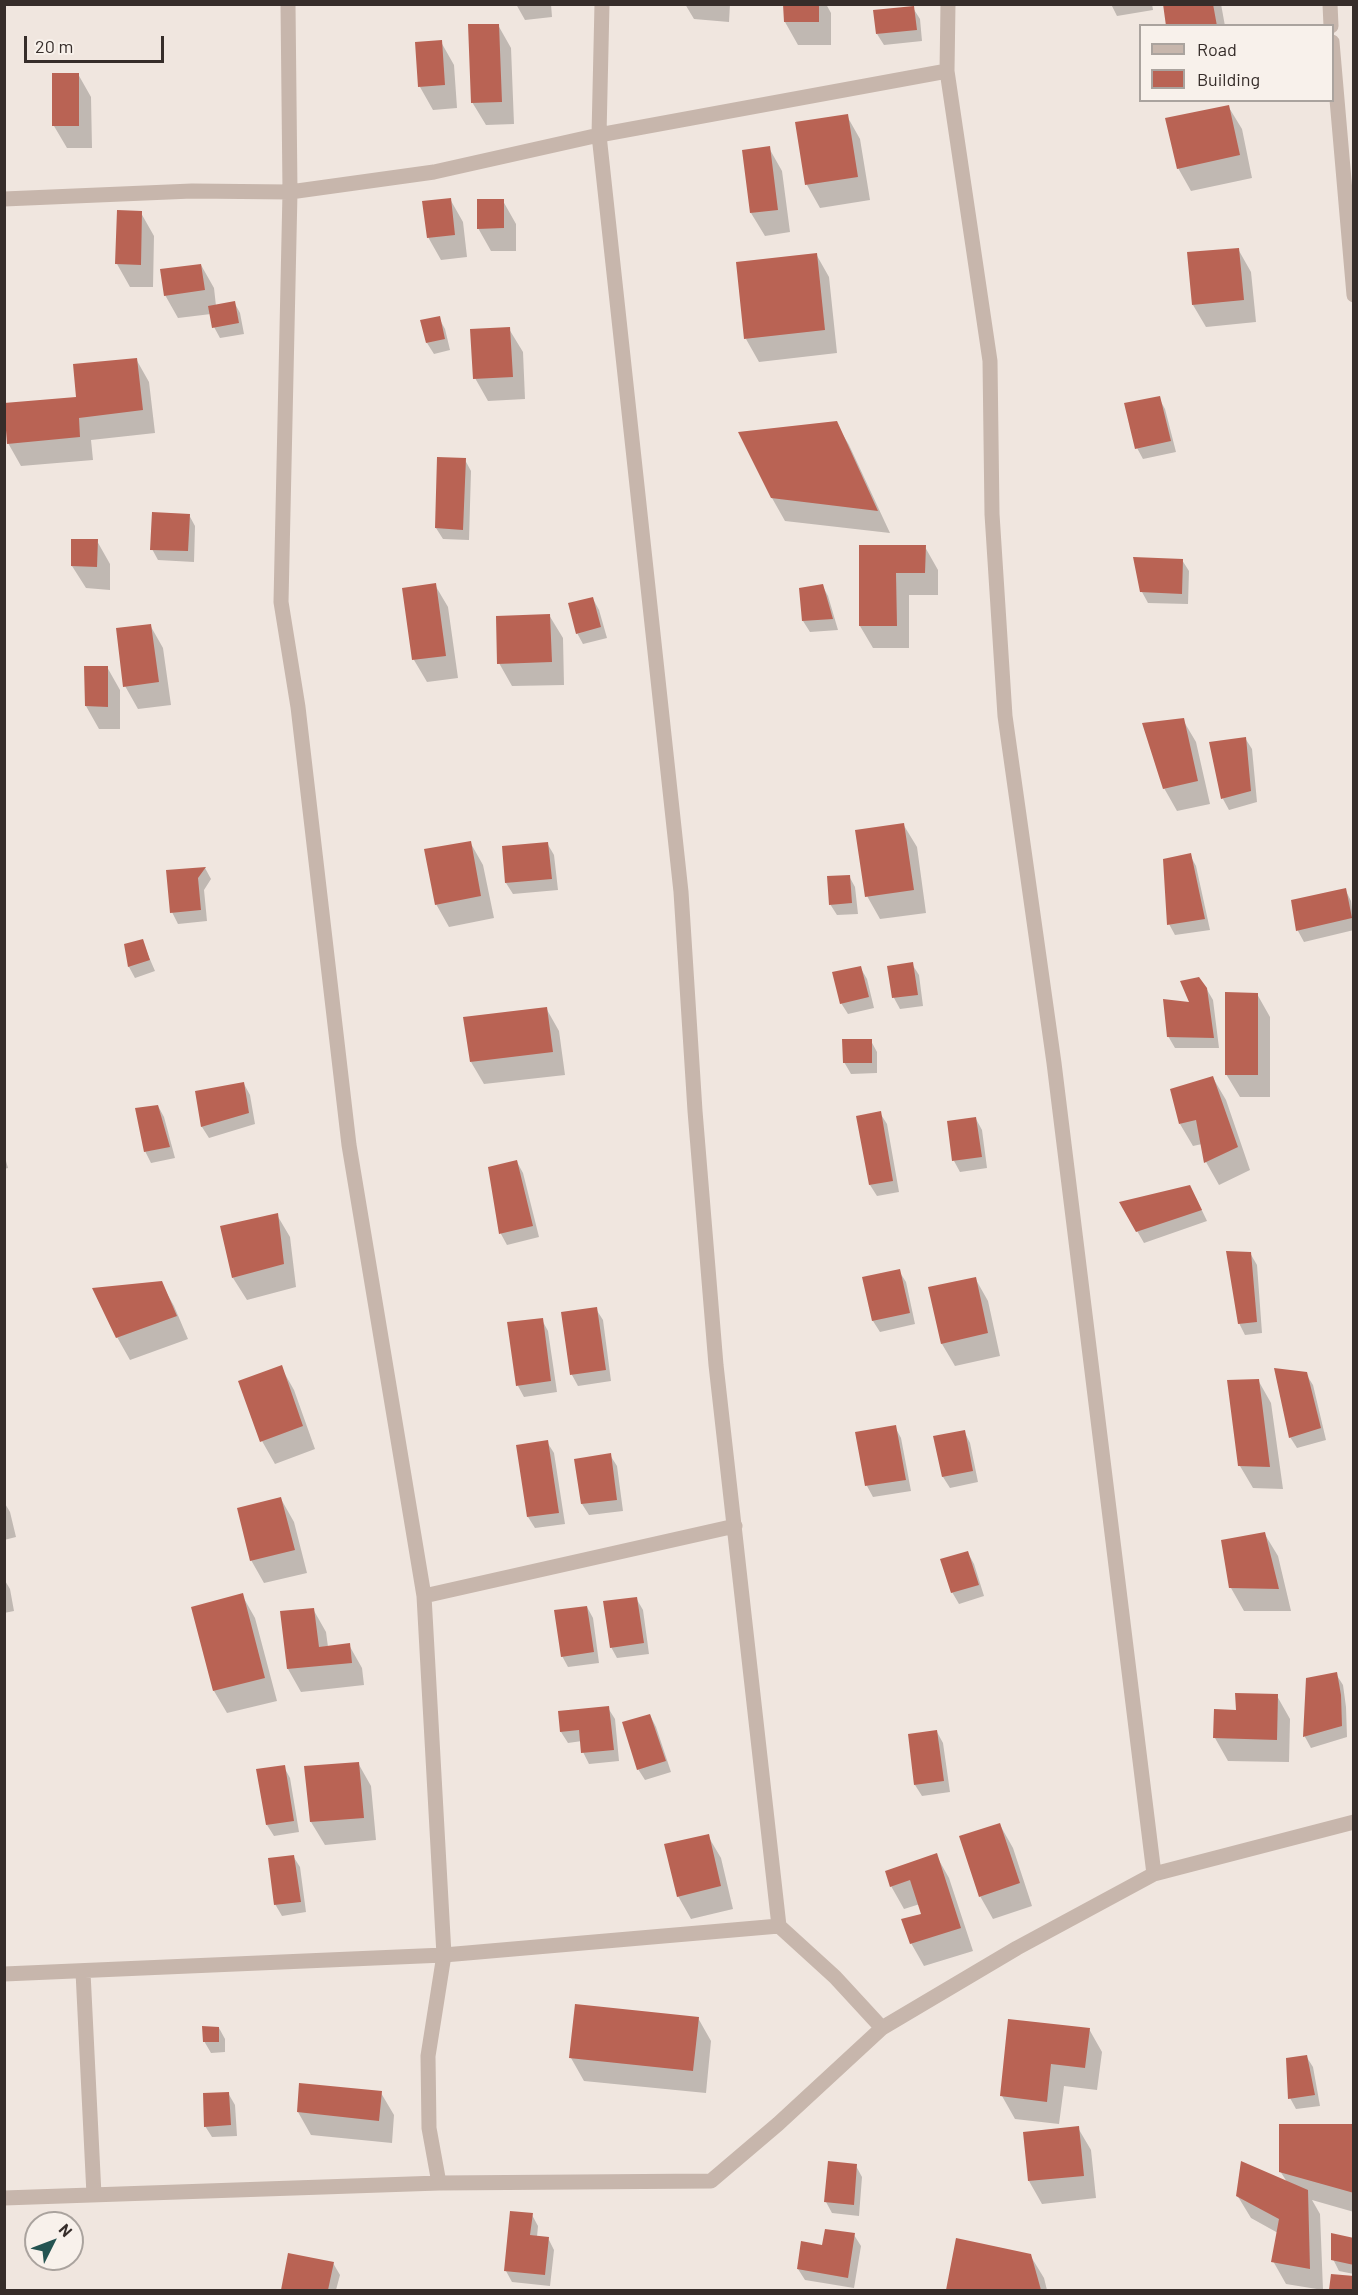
<!DOCTYPE html>
<style>
body{margin:0}
#map{position:relative;width:1358px;height:2295px;overflow:hidden;background:#f0e6df;font-family:Barlow,sans-serif}
canvas{display:block}
.frame{position:absolute;inset:0;border:6px solid #362d2a;pointer-events:none}
.legend{position:absolute;left:1139px;top:24px;width:195px;height:78px;box-sizing:border-box;background:#f8f1eb;border:2px solid #aaa39e;margin:0;padding:8px 10px;list-style:none;font-size:18px;color:#362d2a}
.legend li{display:flex;align-items:center;gap:12px;height:30px}
.legend b{width:30px;border:2px solid #aaa39e}
.north{position:absolute;left:24px;top:2211px;width:60px;height:60px;box-sizing:border-box;background:#f8f1eb;border:2px solid #aaa39e;border-radius:50%;rotate:48deg;font-size:16px;font-weight:700;line-height:24px;text-align:center;color:#362d2a}
.north::after{content:'';display:block;margin:auto;width:21px;height:27px;background:#245351;clip-path:polygon(50% 0,100% 100%,50% 72%,0 100%)}
.scale{position:absolute;left:24px;top:36px;width:140px;height:27px;box-sizing:border-box;border:3px solid #362d2a;border-top:0;padding-left:8px;font-size:18px;line-height:21px;white-space:nowrap;color:#362d2a;-webkit-text-stroke:4px #f8f1eb;paint-order:stroke}
</style>
<div id="map">
<canvas width="1358" height="2295"></canvas>
<div class="frame"></div>
<ul class="legend">
<li><b style="height:8px;background:#c7b6ac"></b>Road</li>
<li><b style="height:16px;background:#b96354"></b>Building</li>
</ul>
<div class="north">N</div>
<div class="scale">20 m</div>
</div>
<script>
const ctx = document.querySelector('canvas').getContext('2d');
ctx.lineJoin = 'round';
function paint(path, color) {
  ctx.fillStyle = color;
  ctx.fill(path, 'evenodd');
}
function stroke(path, color, width, dash) {
  ctx.strokeStyle = color;
  ctx.lineWidth = width;
  ctx.lineCap = dash ? 'butt' : 'round';
  ctx.setLineDash(dash || []);
  ctx.stroke(path);
}
paint(new Path2D(`
 M516,4H551L552,17L525,20Z
 M685,4H730L729,22L694,19Z
 M785,4H826L831,13V45H798L785,22Z
 M1111,4H1152L1153,10L1117,16Z
 M1164,4H1221L1225,26H1168Z
 M913,8L920,19L922,41L884,45L877,34Z
 M498,25L511,48L514,124L486,125L472,102Z
 M441,42L454,65L457,108L433,110L420,87Z
 M78,74L91,97L92,148H67L54,126Z
 M1228,106L1242,129L1252,178L1191,191L1178,168Z
 M847,116L860,139L870,200L820,208L807,185L797,124Z
 M769,148L782,171L790,232L765,236L751,213Z
 M450,199L463,222L467,257L441,260L428,237Z
 M503,201L516,224V251H491L478,228Z
 M141,213L154,236L153,287H130L117,264Z
 M1238,249L1251,272L1256,322L1206,327L1193,305Z
 M816,254L829,277L837,353L759,362L746,339Z
 M201,265L214,288L216,306L234,302L240,313L244,334L220,338L214,327L211,314L178,318L165,295Z
 M439,318L445,329L450,350L434,354L427,343L422,321Z
 M509,329L523,352L525,399L488,401L475,378Z
 M136,359L149,382L155,433L91,440L93,460L21,466L8,443Z
 M1159,398L1165,409L1176,452L1143,459L1137,448Z
 M836,423L849,445L890,533L785,521L772,498Z
 M465,460L471,471L469,540L443,539L436,528Z
 M189,515L195,526L194,562L158,560L152,549Z
 M97,541L110,564V590L86,588L72,566Z
 M860,546L925,547L938,570V595H909V648H873L860,626Z
 M1182,560L1189,571L1188,604L1148,603L1142,592Z
 M435,585L448,607L458,678L427,682L414,660Z
 M822,585L828,596L838,630L810,632L803,621Z
 M593,599L599,610L607,638L583,644L577,633Z
 M549,615L563,638L564,685L512,686L499,663Z
 M150,625L163,648L171,705L138,709L125,686Z
 M107,667L120,690V729H99L86,706Z
 M1183,720L1196,742L1210,804L1177,811L1164,788Z
 M1245,738L1252,749L1257,802L1229,810L1223,799Z
 M903,824L917,847L926,913L880,919L867,896Z
 M470,842L483,865L494,918L449,927L436,904Z
 M547,843L554,855L558,890L513,894L506,883L503,848Z
 M1190,855L1196,866L1210,930L1175,935L1169,924Z
 M205,868L211,879L204,890L207,921L178,924L172,912L167,872Z
 M849,876L855,887L858,914L837,915L830,904Z
 M1345,889L1351,901L1354,930L1304,942L1298,931L1293,901Z
 M142,941L155,971L135,978L129,967L126,945Z
 M912,964L919,975L923,1006L900,1009L894,998L889,967Z
 M860,967L867,979L874,1008L848,1014L841,1003Z
 M1206,988L1213,1000L1219,1048H1175L1168,1036Z
 M1257,994L1270,1017V1097H1240L1226,1074Z
 M546,1008L559,1031L565,1075L484,1084L471,1062Z
 M871,1041L877,1052V1073L851,1074L844,1062Z
 M1213,1078L1226,1100L1250,1170L1219,1185L1206,1162L1202,1144L1193,1146L1180,1124Z
 M244,1084L250,1095L255,1124L209,1138L202,1127L197,1092Z
 M158,1106L164,1117L175,1158L151,1163L145,1151Z
 M880,1113L887,1124L899,1192L877,1196L870,1185L858,1117Z
 M976,1119L982,1130L987,1168L960,1172L954,1161Z
 M4,1154L8,1168L4,1169Z
 M517,1162L523,1173L539,1237L507,1245L501,1234L490,1168Z
 M1196,1198L1207,1221L1144,1243L1121,1203Z
 M277,1215L290,1237L296,1287L247,1300L233,1278Z
 M1250,1253L1257,1265L1262,1333L1245,1335L1239,1323Z
 M899,1271L906,1282L915,1324L880,1332L873,1321L864,1278Z
 M975,1278L988,1301L1000,1356L955,1366L942,1344L930,1288Z
 M161,1283L174,1306L188,1339L130,1360L117,1337Z
 M596,1309L603,1320L611,1381L578,1386L572,1375L563,1313Z
 M542,1320L548,1331L557,1392L524,1397L518,1386Z
 M281,1367L294,1390L315,1449L275,1464L262,1441Z
 M1306,1374L1313,1385L1326,1440L1297,1448L1290,1437Z
 M1258,1380L1271,1403L1283,1489L1253,1488L1240,1466Z
 M895,1427L901,1438L911,1491L873,1497L867,1486L857,1434Z
 M964,1431L970,1443L978,1482L950,1488L943,1477L935,1437Z
 M547,1442L554,1453L565,1524L535,1528L528,1517Z
 M610,1455L617,1466L623,1511L589,1515L582,1504L576,1460Z
 M281,1499L294,1522L307,1573L264,1583L251,1560Z
 M4,1502L10,1512L16,1537L4,1540Z
 M1264,1533L1278,1556L1291,1611H1244L1231,1588Z
 M968,1553L974,1564L984,1596L959,1604L952,1592Z
 M4,1579L10,1589L14,1611L4,1613Z
 M242,1595L255,1618L277,1701L227,1713L214,1691Z
 M636,1598L643,1610L649,1654L617,1658L611,1647Z
 M587,1607L593,1618L599,1663L568,1667L562,1656Z
 M313,1609L326,1632L328,1647L349,1645L362,1668L364,1685L301,1692L288,1669Z
 M1336,1674L1343,1685L1346,1707L1347,1737L1311,1748L1305,1737L1308,1680Z
 M1277,1696L1290,1719L1289,1762L1228,1761L1215,1738L1237,1712Z
 M608,1708L615,1719L619,1761L589,1764L583,1752L582,1741L568,1743L561,1732L559,1713Z
 M650,1715L656,1727L671,1772L645,1780L638,1769Z
 M937,1732L943,1743L950,1792L922,1796L915,1785Z
 M358,1763L371,1786L376,1840L325,1845L311,1822L306,1768Z
 M284,1767L290,1778L299,1832L274,1836L267,1825Z
 M1000,1825L1013,1848L1032,1906L993,1919L980,1896Z
 M708,1836L721,1858L733,1909L691,1919L678,1896Z
 M936,1855L949,1878L973,1951L924,1966L911,1943L923,1915L920,1904L904,1909L891,1886Z
 M293,1856L300,1867L306,1912L282,1916L275,1904Z
 M698,2018L711,2041L706,2093L584,2081L571,2058Z
 M219,2028L225,2039V2052L211,2053L204,2041Z
 M1089,2029L1102,2052L1097,2090L1064,2086L1059,2124L1015,2119L1002,2096Z
 M1306,2056L1313,2067L1320,2106L1296,2109L1290,2098Z
 M228,2093L235,2105L237,2136L212,2137L205,2126Z
 M381,2093L394,2115L392,2143L311,2135L298,2112Z
 M1354,2126V2212L1312,2200L1320,2214L1323,2290L1286,2284L1273,2261L1278,2233L1251,2218L1237,2195L1287,2182L1280,2171Z
 M1078,2128L1091,2150L1096,2198L1042,2204L1029,2181Z
 M856,2166L862,2177L859,2216L832,2213L826,2202Z
 M532,2215L538,2226L537,2237L548,2238L554,2250L550,2286L512,2282L506,2271Z
 M854,2235L861,2246L854,2288L805,2280L798,2269Z
 M957,2239L1030,2255L1044,2278L1047,2290H948Z
 M1354,2239V2274L1339,2271L1333,2259Z
 M289,2254L333,2263L340,2275L336,2290H282Z`), '#0003');
paint(new Path2D(`
 M783,4H819V22H784Z
 M1163,4H1213L1217,26H1166Z
 M914,6L917,30L876,34L873,10Z
 M468,24H499L502,102L471,103Z
 M442,40L445,85L418,87L415,42Z
 M52,73H79V126H52Z
 M1229,105L1240,155L1177,169L1165,118Z
 M848,114L858,177L805,185L795,122Z
 M770,146L778,210L750,213L742,150Z
 M451,198L455,235L427,238L422,201Z
 M477,199H504V228L477,229Z
 M117,210L142,211L141,265L115,264Z
 M1239,248L1244,300L1192,305L1187,252Z
 M817,253L825,330L744,339L736,262Z
 M201,264L205,290L164,296L160,269Z
 M235,301L239,323L212,328L208,306Z
 M440,316L445,339L426,343L420,320Z
 M510,327L513,377L473,379L470,329Z
 M137,358L143,410L79,418L80,437L7,444L4,403L76,397L73,364Z
 M1160,396L1171,441L1135,449L1124,403Z
 M837,421L878,511L771,498L738,432Z
 M437,457L466,458L463,530L435,528Z
 M152,512L190,514L188,551L150,550Z
 M71,539H98L97,567L71,566Z
 M859,545H926L925,573H896L897,626H859Z
 M1133,557L1183,559L1182,594L1140,592Z
 M436,583L446,656L412,660L402,588Z
 M823,584L833,619L802,621L799,588Z
 M593,597L601,627L576,634L568,603Z
 M550,614L552,662L497,664L496,616Z
 M151,624L159,682L123,687L116,628Z
 M84,666H108V707L85,706Z
 M1184,718L1198,781L1163,789L1142,723Z
 M1246,737L1251,791L1221,799L1209,742Z
 M904,823L914,890L865,897L855,830Z
 M471,841L481,896L435,905L424,849Z
 M548,842L552,879L505,883L502,846Z
 M1191,853L1205,919L1167,925L1163,859Z
 M206,867L198,878L201,910L170,913L166,870Z
 M850,875L852,903L829,905L827,876Z
 M1346,888L1352,918L1296,931L1291,900Z
 M143,939L150,960L128,967L124,944Z
 M913,962L918,995L892,998L887,966Z
 M861,966L869,997L840,1004L832,972Z
 M1199,977L1207,988L1214,1038L1167,1037L1163,999L1189,1002L1180,981Z
 M1225,992L1258,993V1075H1225Z
 M547,1007L553,1052L470,1062L463,1017Z
 M842,1039H872V1063H843Z
 M1213,1076L1238,1147L1204,1163L1196,1120L1179,1124L1170,1089Z
 M244,1082L249,1113L201,1127L195,1091Z
 M158,1105L170,1147L144,1152L135,1108Z
 M881,1111L893,1181L869,1185L856,1116Z
 M976,1117L982,1157L952,1161L947,1121Z
 M517,1160L533,1226L499,1234L488,1167Z
 M1190,1185L1202,1210L1136,1232L1119,1202Z
 M278,1213L284,1264L232,1278L220,1226Z
 M1226,1251L1251,1252L1257,1322L1238,1324Z
 M900,1269L910,1313L872,1321L862,1277Z
 M976,1277L988,1333L941,1344L928,1287Z
 M162,1281L177,1316L116,1338L92,1288Z
 M597,1307L606,1370L570,1375L561,1312Z
 M543,1318L551,1381L516,1386L507,1322Z
 M282,1365L303,1426L260,1442L238,1381Z
 M1274,1368L1307,1372L1321,1428L1289,1438Z
 M1259,1379L1270,1467L1238,1466L1227,1380Z
 M896,1425L906,1480L865,1486L855,1432Z
 M965,1430L973,1471L942,1477L933,1436Z
 M548,1440L559,1513L527,1517L516,1445Z
 M611,1453L617,1500L581,1504L574,1459Z
 M281,1497L295,1550L250,1561L237,1508Z
 M1265,1532L1279,1589L1229,1588L1221,1540Z
 M968,1551L979,1585L951,1593L940,1559Z
 M243,1593L265,1678L213,1691L191,1607Z
 M637,1597L644,1643L610,1648L603,1601Z
 M587,1606L594,1652L561,1657L554,1610Z
 M314,1608L319,1647L350,1643L352,1663L287,1669L280,1611Z
 M1337,1672L1341,1695L1342,1726L1303,1737L1306,1678Z
 M1235,1693L1278,1694L1277,1740L1213,1738L1214,1709L1236,1710Z
 M609,1706L614,1750L581,1753L579,1730L560,1732L558,1711Z
 M650,1714L666,1761L637,1770L622,1722Z
 M937,1730L944,1781L914,1785L908,1734Z
 M359,1762L364,1818L310,1822L304,1766Z
 M285,1765L294,1821L266,1825L256,1769Z
 M1000,1823L1020,1883L979,1897L959,1836Z
 M709,1834L721,1886L677,1897L664,1844Z
 M937,1853L961,1928L910,1944L901,1919L921,1914L910,1880L890,1887L885,1871Z
 M294,1855L301,1902L274,1905L268,1858Z
 M575,2004L699,2017L693,2071L569,2058Z
 M1008,2019L1090,2028L1085,2068L1051,2064L1047,2102L1000,2096Z
 M202,2026L219,2027V2042H203Z
 M1307,2055L1315,2095L1288,2099L1286,2058Z
 M299,2083L382,2091L379,2121L297,2112Z
 M229,2092L231,2125L204,2127L203,2093Z
 M1279,2124H1354V2193L1279,2172Z
 M1079,2126L1084,2176L1028,2181L1023,2132Z
 M828,2161L857,2164L854,2205L824,2202Z
 M1241,2161L1308,2190L1310,2269L1271,2262L1279,2219L1236,2196Z
 M510,2211L533,2213L530,2235L549,2237L545,2275L504,2271Z
 M825,2229L855,2233L848,2278L797,2269L801,2241L822,2245Z
 M1331,2233L1354,2238V2265L1331,2260Z
 M956,2238L1031,2254L1041,2290H946Z
 M288,2253L334,2262L328,2290H281Z
 M1331,2274L1354,2276V2290H1329Z`), '#b96354');
stroke(new Path2D(`
 M288,4L290,192L281,602L298,707L349,1145L424,1596L444,1955L428,2056L429,2128L439,2183
 M602,4L599,135L681,892L695,1111L716,1365L779,1926
 M948,4L947,71L990,361L992,514L1005,716L1054,1063L1154,1874
 M1330,4L1331,26
 M1332,42L1354,295
 M4,199L192,191L290,192L434,172L599,135L947,71
 M424,1596L735,1526
 M83,1972L94,2195
 M4,1974L444,1955L779,1926L835,1977L882,2028L778,2124L711,2181L439,2183L4,2198
 M882,2028L1017,1948L1154,1874L1354,1822`), '#c7b6ac', 15);
</script>
